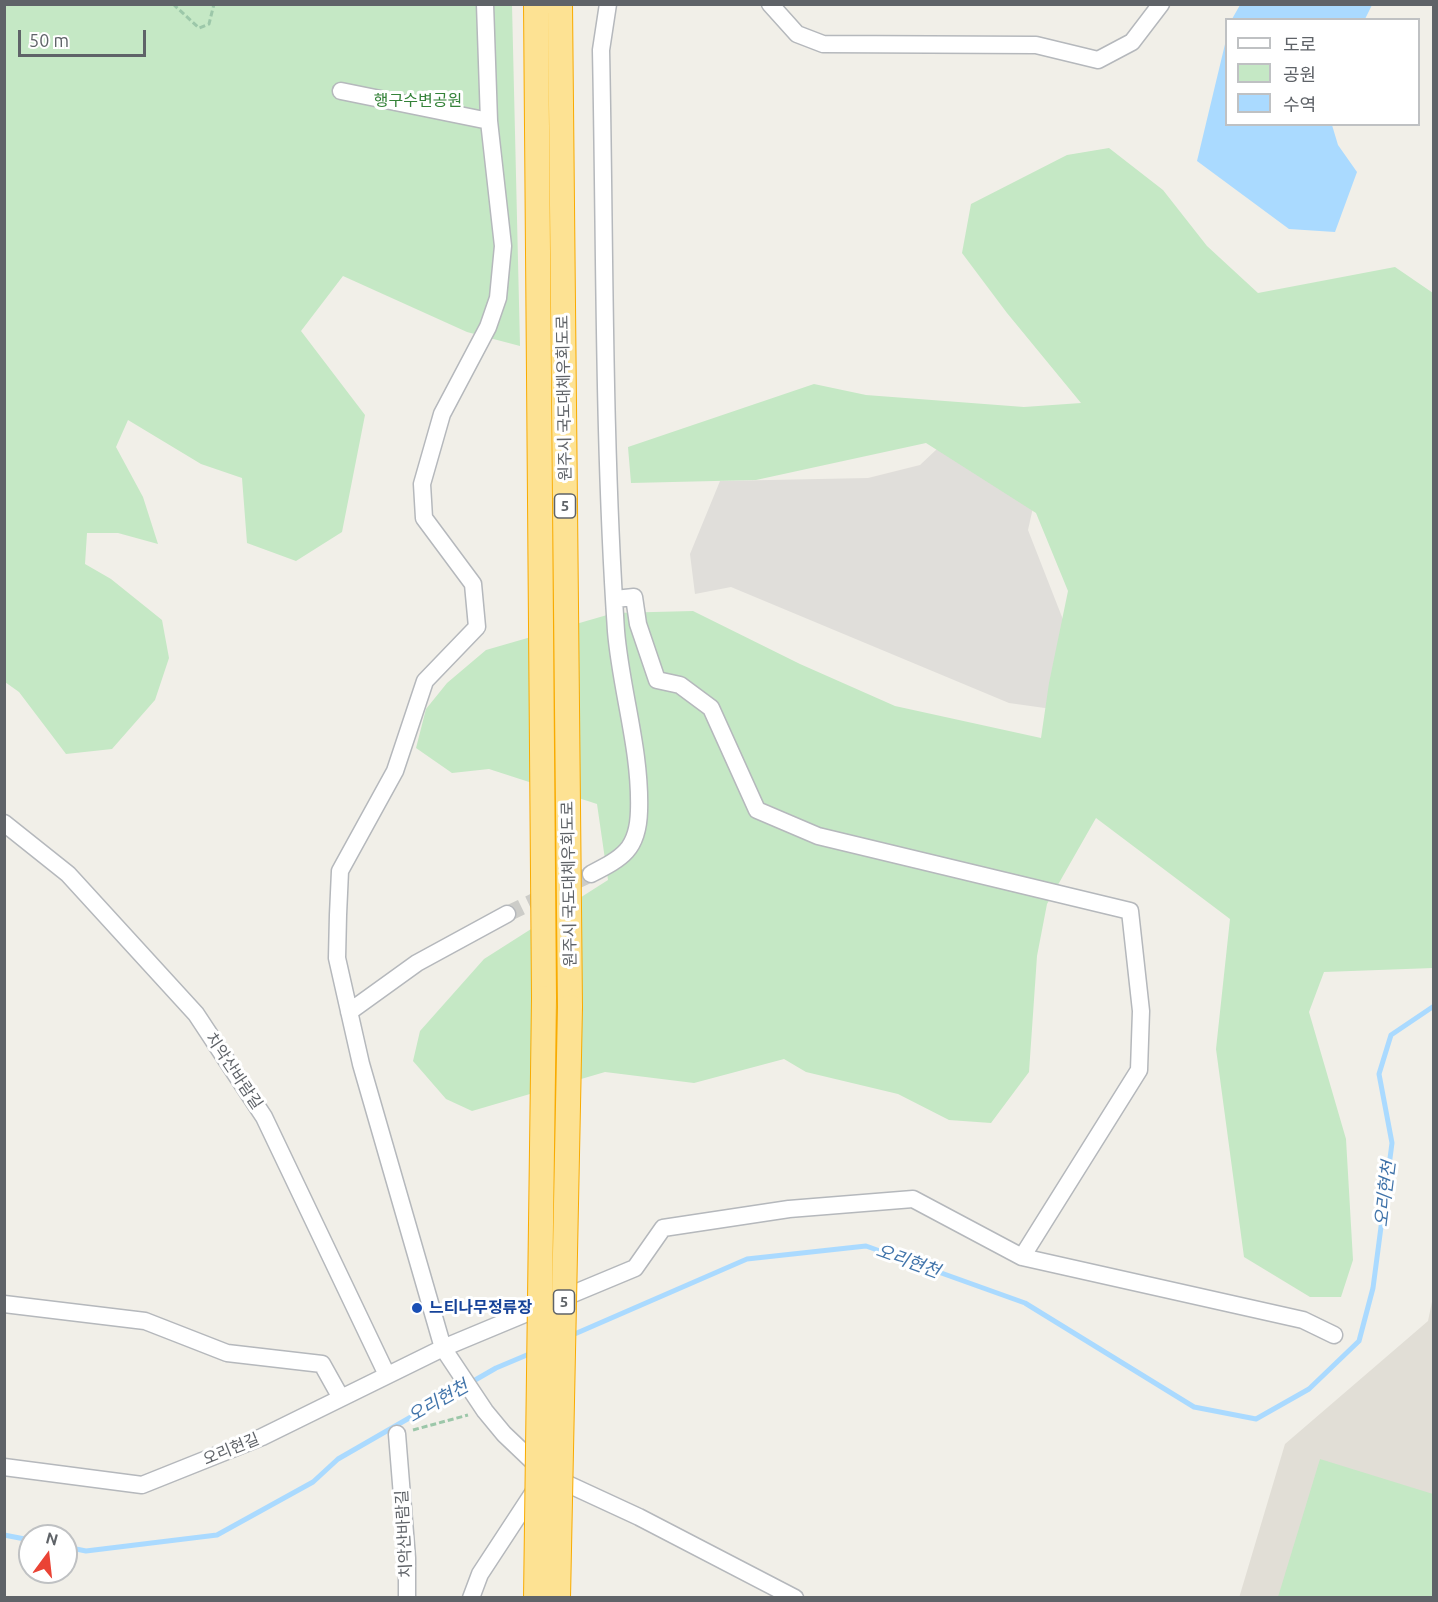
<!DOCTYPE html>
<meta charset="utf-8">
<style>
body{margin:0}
#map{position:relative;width:1438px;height:1602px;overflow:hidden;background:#f1efe8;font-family:Ubuntu,"Noto Sans KR",sans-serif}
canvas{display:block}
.frame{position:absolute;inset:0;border:6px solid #5f6368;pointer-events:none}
.legend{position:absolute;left:1225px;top:18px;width:195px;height:108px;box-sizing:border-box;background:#fff;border:2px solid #bfc1c3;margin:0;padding:8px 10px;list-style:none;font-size:18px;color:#5f6368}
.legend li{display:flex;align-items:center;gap:12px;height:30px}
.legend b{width:30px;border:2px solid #bfc1c3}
.north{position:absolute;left:18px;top:1524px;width:60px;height:60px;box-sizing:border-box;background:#fff;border:2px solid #bfc1c3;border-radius:50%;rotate:15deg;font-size:16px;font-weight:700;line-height:24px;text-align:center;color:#5f6368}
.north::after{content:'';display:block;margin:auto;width:21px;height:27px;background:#ea4335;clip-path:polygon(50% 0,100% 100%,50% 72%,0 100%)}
.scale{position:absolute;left:18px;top:30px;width:128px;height:27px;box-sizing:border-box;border:3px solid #5f6368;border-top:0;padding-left:8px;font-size:18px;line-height:21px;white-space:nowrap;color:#5f6368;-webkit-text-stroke:4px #fff;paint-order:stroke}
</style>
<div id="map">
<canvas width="1438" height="1602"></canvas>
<div class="frame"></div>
<ul class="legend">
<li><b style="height:8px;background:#fff"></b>도로</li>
<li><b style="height:16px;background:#c5e8c5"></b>공원</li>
<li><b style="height:16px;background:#aadaff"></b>수역</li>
</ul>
<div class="north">N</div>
<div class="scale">50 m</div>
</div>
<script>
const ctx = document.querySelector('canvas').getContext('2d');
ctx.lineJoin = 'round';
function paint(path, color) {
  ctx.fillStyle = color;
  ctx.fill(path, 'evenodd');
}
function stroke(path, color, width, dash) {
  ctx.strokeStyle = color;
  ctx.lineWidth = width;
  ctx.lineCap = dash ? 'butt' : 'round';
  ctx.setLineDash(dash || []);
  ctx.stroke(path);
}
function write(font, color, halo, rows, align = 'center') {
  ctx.font = font + ' Ubuntu,"Noto Sans KR",sans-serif';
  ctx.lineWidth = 6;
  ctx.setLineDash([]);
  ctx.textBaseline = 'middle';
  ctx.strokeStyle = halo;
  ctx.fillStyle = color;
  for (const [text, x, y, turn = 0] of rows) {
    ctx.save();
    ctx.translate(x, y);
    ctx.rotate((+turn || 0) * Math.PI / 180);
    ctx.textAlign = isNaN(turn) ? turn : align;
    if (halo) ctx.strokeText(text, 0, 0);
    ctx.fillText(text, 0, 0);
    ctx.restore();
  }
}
paint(new Path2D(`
 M955,432L1036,494L1028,530L1078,658L1059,710L1009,703L731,587L695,594L690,554L720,481L868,478L920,465Z`), '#e0deda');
paint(new Path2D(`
 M1433,1297V1597L1239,1598L1285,1444L1428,1321Z`), '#e1ded6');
paint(new Path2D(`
 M5,5H512L520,346L467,332L343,276L301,331L365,415L342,532L296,561L247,543L242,478L201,464L128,420L116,447L143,497L158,544L118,533H87L85,564L111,579L162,620L169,658L155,700L112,749L66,754L19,692L5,682Z
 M1109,148L1163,190L1207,246L1258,293L1395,267L1433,293V968L1324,972L1309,1012L1346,1139L1353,1260L1341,1297H1310L1244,1257L1216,1049L1230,919L1096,818L1047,904L1037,956L1029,1072L991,1123L949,1120L898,1094L806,1072L784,1059L694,1083L605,1072L472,1111L446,1099L413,1061L420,1031L484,959L608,880L597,804L489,769L452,773L416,748L426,709L447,683L486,650L614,613L693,611L800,664L895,706L1041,738L1049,683L1068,591L1036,513L926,443L756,480L631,483L628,447L814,384L866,395L1024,407L1081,403L1007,313L962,253L971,204L1067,155Z
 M1320,1459L1433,1494V1597H1278Z`), '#c5e8c5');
paint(new Path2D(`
 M1240,5V4L1372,5L1365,19H1232Z
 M1226,40V124L1332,125L1338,145L1357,172L1335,232L1289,229L1197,161Z`), '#aadaff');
stroke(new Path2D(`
 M570,1336L747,1259L866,1246L1025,1303L1194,1407L1256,1419L1309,1389L1359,1341L1373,1288L1392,1143L1379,1074L1391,1035L1434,1006
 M4,1535L30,1540
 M66,1547L86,1551L217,1535L313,1482L338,1459L496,1368L534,1352`), '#aadaff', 5);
stroke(new Path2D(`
 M507,914L591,874`), '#ccccc8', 16, [16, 8]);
const minor = new Path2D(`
 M485,4L489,121L503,246L498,298L488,327L442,414L422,484L424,518L473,584L477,627L425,681L395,771L340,871L338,915L337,958L361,1064L443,1348L485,1411L504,1434L546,1474L639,1517L795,1598
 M770,4L797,34L823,44L1036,45L1098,60L1132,42L1161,4
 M341,91L489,121
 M615,599L634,597L638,624L657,680L680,685L711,708L757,810L818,836L1130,911L1141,1011L1139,1070L1022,1257
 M4,823L68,874L196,1014L264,1117L387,1375
 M591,874C622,858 638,850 639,811C641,750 621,691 616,631C603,438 605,243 601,50L608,4
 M349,1012L417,963L507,914
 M4,1304L145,1321L227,1353L322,1364L341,1398
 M397,1434L407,1558V1598
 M4,1467L142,1485L262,1437L443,1348L635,1268L663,1228L789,1209L913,1199L1022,1257L1303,1320L1334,1335
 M471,1598L480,1574L537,1487`);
const highway = new Path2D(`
 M536,4L544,998
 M560,4L570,1007`);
stroke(minor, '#b5b8bc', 19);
stroke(highway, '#f9ab00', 26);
stroke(new Path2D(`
 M173,4L199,28L209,24L214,4
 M413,1430L468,1415`), '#9cc7a9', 3, [6, 3]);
stroke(minor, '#fff', 16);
stroke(highway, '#fde293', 24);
const highwayBridge = new Path2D(`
 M536,1598L544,998
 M558,1598L570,1007`);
stroke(highwayBridge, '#f9ab00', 26, []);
stroke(highwayBridge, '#fde293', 24);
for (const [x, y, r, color] of [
 [417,1308,6,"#1a4fb4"]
]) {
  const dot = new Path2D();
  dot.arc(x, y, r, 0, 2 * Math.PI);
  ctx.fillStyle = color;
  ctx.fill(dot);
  stroke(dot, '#fff', 2);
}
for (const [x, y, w] of [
 [565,506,21],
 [564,1302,21]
]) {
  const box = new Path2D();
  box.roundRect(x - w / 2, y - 12, w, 24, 4.5);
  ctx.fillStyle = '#fff';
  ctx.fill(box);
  stroke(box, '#5f6368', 1.5);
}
write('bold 15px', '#5f6368', null, [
 ["5",565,506],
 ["5",564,1302]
]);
write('16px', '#348238', '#fff', [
 ["행구수변공원",418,101]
]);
write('16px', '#5f6368', '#fff', [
 ["원주시 국도대체우회도로",564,398,-91],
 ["원주시 국도대체우회도로",569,884,-91],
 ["치악산바람길",234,1071,56],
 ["오리현길",231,1449,-22],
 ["치악산바람길",404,1534,-93]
]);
write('bold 16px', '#164399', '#fff', [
 ["느티나무정류장",429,1308]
], 'left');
write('italic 18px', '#4174aa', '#fff', [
 ["오리현천",1385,1194,-83],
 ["오리현천",908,1261,20],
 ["오리현천",438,1401,-30]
]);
</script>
